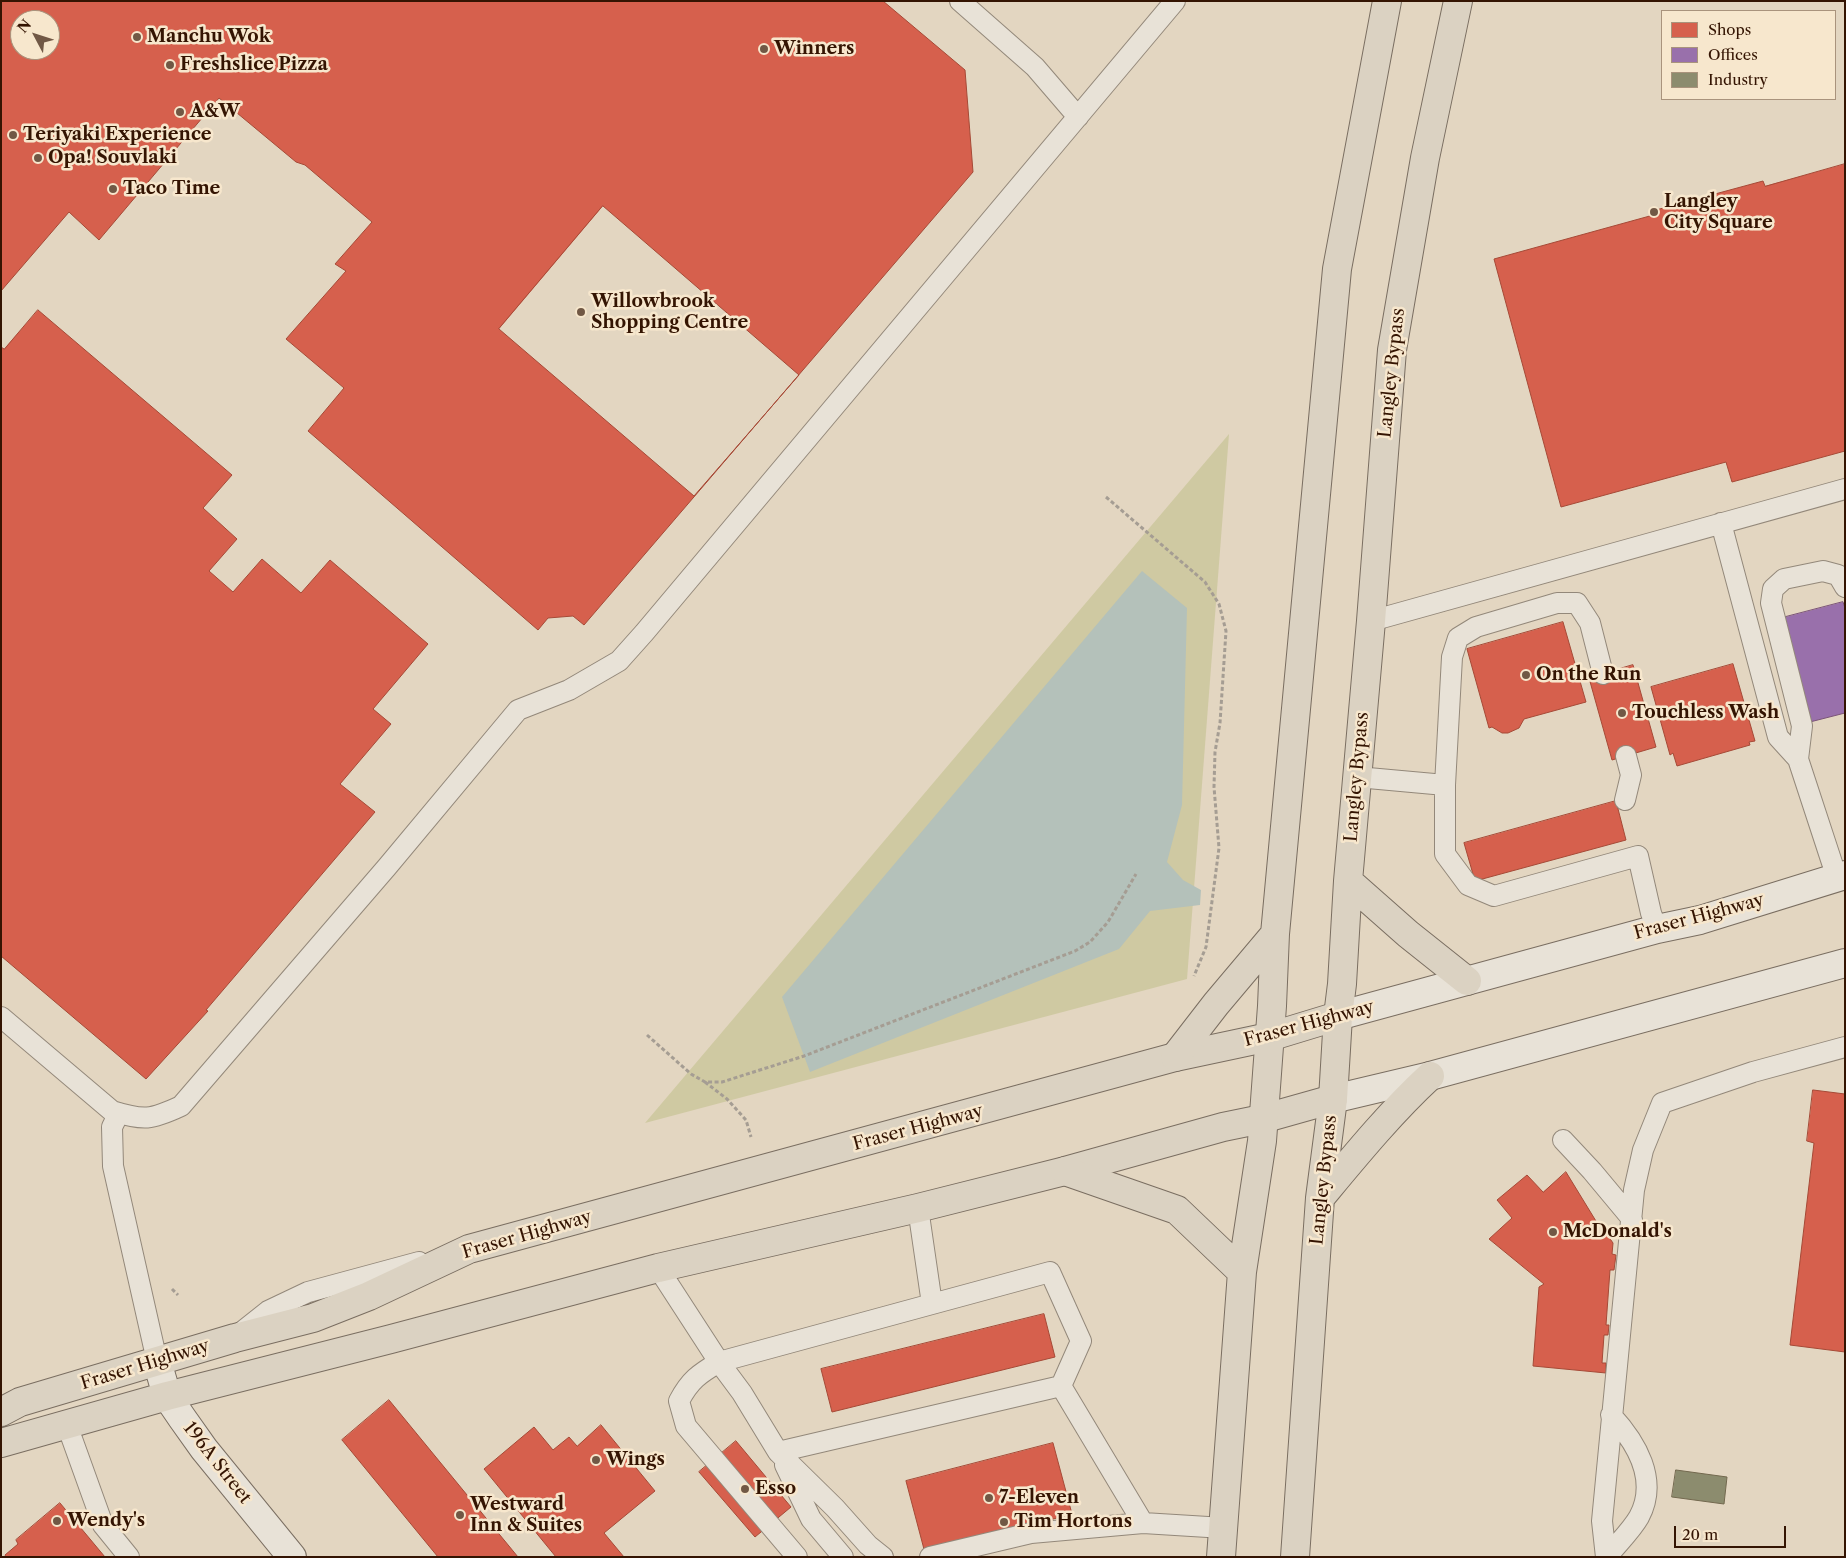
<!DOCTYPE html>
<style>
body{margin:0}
#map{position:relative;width:1846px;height:1558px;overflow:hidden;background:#e3d6c1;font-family:"Libre Caslon Text",serif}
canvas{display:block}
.frame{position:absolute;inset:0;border:2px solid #341402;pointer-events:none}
.legend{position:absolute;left:1661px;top:10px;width:175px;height:90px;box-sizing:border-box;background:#f7e7cd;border:1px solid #a9937c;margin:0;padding:6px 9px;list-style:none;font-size:15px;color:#341402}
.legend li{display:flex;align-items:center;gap:10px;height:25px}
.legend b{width:25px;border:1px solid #a9937c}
.north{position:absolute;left:10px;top:10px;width:50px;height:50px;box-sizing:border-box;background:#f7e7cd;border:1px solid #a9937c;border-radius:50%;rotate:310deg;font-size:14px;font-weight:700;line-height:20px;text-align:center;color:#341402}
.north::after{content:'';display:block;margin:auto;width:18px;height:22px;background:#715845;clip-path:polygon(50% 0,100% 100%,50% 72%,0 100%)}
.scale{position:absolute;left:1674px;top:1526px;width:112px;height:22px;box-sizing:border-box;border:2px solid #341402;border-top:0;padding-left:6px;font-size:15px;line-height:18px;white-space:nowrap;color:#341402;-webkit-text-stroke:4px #f7e7cd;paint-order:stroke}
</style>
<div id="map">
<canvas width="1846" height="1558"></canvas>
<div class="frame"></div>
<ul class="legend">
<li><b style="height:14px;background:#d6604d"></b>Shops</li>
<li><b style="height:14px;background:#9970ab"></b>Offices</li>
<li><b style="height:14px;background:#8c8c6e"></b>Industry</li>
</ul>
<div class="north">N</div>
<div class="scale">20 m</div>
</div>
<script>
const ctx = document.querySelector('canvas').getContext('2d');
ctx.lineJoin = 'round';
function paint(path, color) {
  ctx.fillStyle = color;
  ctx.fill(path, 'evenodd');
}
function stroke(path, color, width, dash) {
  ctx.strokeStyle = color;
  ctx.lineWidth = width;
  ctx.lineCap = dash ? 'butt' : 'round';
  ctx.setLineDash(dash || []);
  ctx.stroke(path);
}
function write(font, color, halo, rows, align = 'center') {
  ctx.font = font + ' "Libre Caslon Text",serif';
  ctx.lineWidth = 5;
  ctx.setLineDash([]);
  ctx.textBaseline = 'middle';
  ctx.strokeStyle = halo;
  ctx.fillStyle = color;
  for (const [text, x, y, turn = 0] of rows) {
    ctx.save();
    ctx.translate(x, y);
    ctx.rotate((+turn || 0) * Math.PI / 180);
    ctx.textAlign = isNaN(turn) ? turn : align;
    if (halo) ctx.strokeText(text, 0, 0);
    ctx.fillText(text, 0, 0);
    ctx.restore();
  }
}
paint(new Path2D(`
 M1229,434L1187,979L645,1123Z`), '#cfc9a2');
paint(new Path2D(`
 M1142,571L1187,608L1182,805L1167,862L1183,880L1201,890L1200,905L1150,911L1119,949L810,1072L782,997Z`), '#b4c1ba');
const shops = new Path2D(`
 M1,1H883L965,70L973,172L584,625L573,616L548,618L538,630L308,431L344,388L286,339L346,271L335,264L372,222L305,165L296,162L219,98L99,240L69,212L1,291ZM20,20H50V50H20Z
 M1845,164V451L1732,482L1726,462L1561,507L1494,259L1657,214L1656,210L1763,181L1765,186Z
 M603,206L799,375L694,496L499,329Z
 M38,310L232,475L203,508L237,539L209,571L233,592L262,559L301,593L330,560L428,644L373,709L391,724L340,784L375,812L206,1010L208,1011L146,1079L1,956V347L4,349Z
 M1563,622L1586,702L1524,719L1519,728L1508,733H1502L1492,727L1489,728L1467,649Z
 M1733,664L1755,741L1749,742L1750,745L1677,766L1673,753L1670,755L1651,687Z
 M1633,665L1656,747L1612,760L1589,678Z
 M1616,801L1626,840L1475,881L1464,843Z
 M1813,1090L1845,1094V1352L1790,1345L1814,1143L1807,1141Z
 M1566,1172L1599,1226L1592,1231L1599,1239L1606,1233L1613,1243L1612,1254L1616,1255L1614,1270H1610L1606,1325H1609L1608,1335H1604L1602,1363H1606V1373L1533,1366L1539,1287L1544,1284L1489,1239L1512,1218L1497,1200L1527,1175L1543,1192Z
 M1044,1314L1055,1357L832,1412L821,1369Z
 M389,1400L518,1557H438L342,1440Z
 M601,1425L655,1491L604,1533L624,1557H556L484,1469L534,1427L553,1450L569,1437L577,1446Z
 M736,1441L791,1507L755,1537L699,1472Z
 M1053,1443L1072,1514L925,1553L906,1481Z
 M60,1503L105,1557H6L5,1555L18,1544L16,1540Z`);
paint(shops, '#d6604d');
stroke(shops, '#a54936', 1);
const offices = new Path2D(`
 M1843,602L1845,608V713L1806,723L1778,619Z`);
paint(offices, '#9970ab');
stroke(offices, '#7b5478', 1);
const industry = new Path2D(`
 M1676,1470L1727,1477L1724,1504L1672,1497Z`);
paint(industry, '#8c8c6e');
stroke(industry, '#72684e', 1);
const lane = new Path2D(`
 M960,1L1035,67L1078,117
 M1721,523L1778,737L1798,759
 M1371,621L1845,489
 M1357,777L1445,785V854L1468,885L1494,896L1638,856L1651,913L1657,929
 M1445,785L1452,657L1458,638L1476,627L1557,603H1577L1590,623L1603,674
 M1625,800L1631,775L1626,756
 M1837,878L1798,759L1802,726L1771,603L1773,589L1784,579L1823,571L1838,575L1845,587
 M1,1017L112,1111C144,1121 151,1120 181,1106L387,867L518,710L569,690L619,661L644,633L1175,1
 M119,1113L112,1127L113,1166L157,1361
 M1563,1140L1592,1171L1632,1219
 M658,1268L719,1362L742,1393L778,1452L1061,1386L1081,1341L1050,1272L932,1304L918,1208
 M239,1334L268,1311L308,1292L419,1262
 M1061,1386L1143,1523L1224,1528
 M67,1425L103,1525L129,1557
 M778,1452L835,1508L868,1545L883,1557
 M785,1465L811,1519L843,1557
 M797,1557L686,1426L679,1401C690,1380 699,1374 719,1362L932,1304
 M930,1557L1031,1533L1143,1523
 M1606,1557L1602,1521L1634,1190L1643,1150L1662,1103L1753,1072L1845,1047
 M1607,1557C1617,1544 1631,1531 1639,1517C1659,1480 1636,1442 1611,1415`);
const secondary = new Path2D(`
 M1338,1016L1657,929L1700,920L1845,875
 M1333,1099L1430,1076L1845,963
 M157,1361L167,1396L182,1418L204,1449L292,1557`);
const primary = new Path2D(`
 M1,1412L20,1402L235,1338L313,1318L369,1296L469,1249L1175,1057L1269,1037L1338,1016
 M1,1443L167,1396L391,1339L658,1268L918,1208L1065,1171L1223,1127L1262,1119L1333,1099`);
const highway = new Path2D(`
 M1348,881L1408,934L1467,981
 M1175,1057L1216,1004L1275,934
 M1065,1171L1177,1210L1242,1272
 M1320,1198C1355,1156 1390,1113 1430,1076
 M1221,1557L1242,1272L1262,1141L1272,1006L1275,934L1337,269L1387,1
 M1295,1557L1320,1198L1333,1099L1338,1016L1342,984L1348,881L1371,621L1392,350L1425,158L1458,1`);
stroke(lane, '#93887a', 22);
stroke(secondary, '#7a6e61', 30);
stroke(primary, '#7a6e61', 30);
stroke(highway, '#7a6e61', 30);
stroke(new Path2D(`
 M1106,497L1205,582L1219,604L1226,631L1220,723L1215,752L1214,787L1219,848L1206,947L1194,976
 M647,1035L691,1074L705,1082H722L804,1056L1075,951L1090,942L1108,922L1136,874
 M705,1082L727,1099L746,1120L751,1137
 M172,1289L178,1295`), '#a59d93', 3, [4, 2.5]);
stroke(lane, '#e8e2d7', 20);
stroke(secondary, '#e8e2d7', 28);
stroke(primary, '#dbd2c2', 28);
stroke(highway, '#dbd2c2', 28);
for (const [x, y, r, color] of [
 [137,37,5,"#715845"],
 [764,49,5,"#715845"],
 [170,65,5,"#715845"],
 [180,112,5,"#715845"],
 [13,135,5,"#715845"],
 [38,158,5,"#715845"],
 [113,189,5,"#715845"],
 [1654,212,5,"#715845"],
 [581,312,5,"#715845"],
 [1526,675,5,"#715845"],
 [1622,713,5,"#715845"],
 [1553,1232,5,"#715845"],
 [596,1460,5,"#715845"],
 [745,1489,5,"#715845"],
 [989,1498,5,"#715845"],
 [460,1515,5,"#715845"],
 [57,1521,5,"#715845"],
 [1004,1522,5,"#715845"]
]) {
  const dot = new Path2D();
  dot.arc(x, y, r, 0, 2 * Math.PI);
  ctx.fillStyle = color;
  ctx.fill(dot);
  stroke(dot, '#f7e7cd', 2);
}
write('bold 18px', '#341402', '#f7e7cd', [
 ["Manchu Wok",147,37],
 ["Winners",774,49],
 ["Freshslice Pizza",180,65],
 ["A&W",190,112],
 ["Teriyaki Experience",23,135],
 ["Opa! Souvlaki",48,158],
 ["Taco Time",123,189],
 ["Langley",1664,202],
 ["City Square",1664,223],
 ["Willowbrook",591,302],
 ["Shopping Centre",591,323],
 ["On the Run",1536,675],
 ["Touchless Wash",1632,713],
 ["McDonald's",1563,1232],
 ["Wings",606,1460],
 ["Esso",755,1489],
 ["7-Eleven",999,1498],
 ["Westward",470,1505],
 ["Inn & Suites",470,1526],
 ["Wendy's",67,1521],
 ["Tim Hortons",1014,1522]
], 'left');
write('18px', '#341402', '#f7e7cd', [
 ["Langley Bypass",1392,373,-84],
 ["Langley Bypass",1357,777,-85],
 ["Fraser Highway",1699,917,-15],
 ["Fraser Highway",1309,1024,-15],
 ["Fraser Highway",918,1128,-15],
 ["Langley Bypass",1324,1180,-84],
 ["Fraser Highway",527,1235,-16],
 ["Fraser Highway",145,1365,-17],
 ["196A Street",217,1463,52]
]);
</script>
